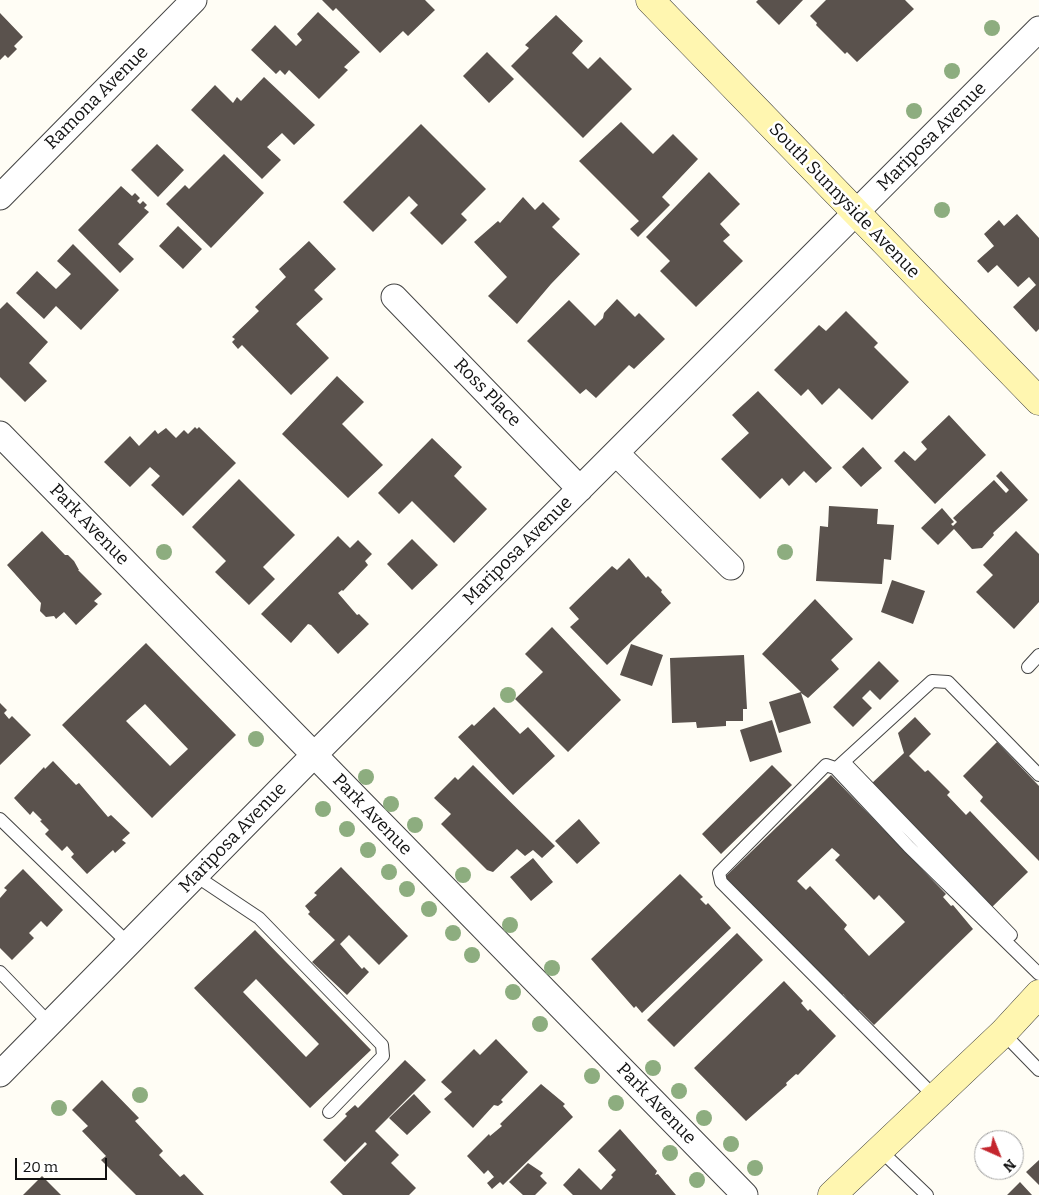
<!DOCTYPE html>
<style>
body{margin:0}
#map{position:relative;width:1039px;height:1195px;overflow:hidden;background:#fffdf5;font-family:Bitter,serif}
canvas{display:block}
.north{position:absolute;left:974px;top:1130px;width:50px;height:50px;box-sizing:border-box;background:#fff;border:1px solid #a0a0a0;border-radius:50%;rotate:136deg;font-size:14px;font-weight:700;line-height:20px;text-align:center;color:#111}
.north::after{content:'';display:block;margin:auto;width:18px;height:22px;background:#c4262e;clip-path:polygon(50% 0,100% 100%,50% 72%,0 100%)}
.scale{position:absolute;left:15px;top:1158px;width:92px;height:22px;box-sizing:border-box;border:2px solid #111;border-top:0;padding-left:6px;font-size:15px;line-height:18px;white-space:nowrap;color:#111;-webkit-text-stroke:4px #fff;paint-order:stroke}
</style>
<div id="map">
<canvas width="1039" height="1195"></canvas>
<div class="north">N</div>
<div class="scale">20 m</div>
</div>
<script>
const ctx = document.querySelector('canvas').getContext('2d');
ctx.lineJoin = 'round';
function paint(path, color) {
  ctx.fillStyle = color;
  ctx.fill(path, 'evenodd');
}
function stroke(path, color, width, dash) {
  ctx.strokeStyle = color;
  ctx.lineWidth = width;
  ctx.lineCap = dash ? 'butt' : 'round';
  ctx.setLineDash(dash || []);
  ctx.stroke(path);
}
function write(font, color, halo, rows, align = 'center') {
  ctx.font = font + ' Bitter,serif';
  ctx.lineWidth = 5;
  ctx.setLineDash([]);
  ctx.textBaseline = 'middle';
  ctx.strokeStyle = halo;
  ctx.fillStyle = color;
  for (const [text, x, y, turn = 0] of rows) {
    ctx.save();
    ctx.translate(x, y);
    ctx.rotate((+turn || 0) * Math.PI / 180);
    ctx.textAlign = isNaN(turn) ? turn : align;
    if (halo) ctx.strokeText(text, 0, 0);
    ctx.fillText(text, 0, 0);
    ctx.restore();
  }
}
paint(new Path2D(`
 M322,0H425L435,10L408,36L403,31L380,53L336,8L333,11Z
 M758,0H803L779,25L756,2Z
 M826,0H905L914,9L857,62L847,52L845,54L816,25L817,23L810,16Z
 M318,12L360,52L344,67L348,70L319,99L289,70L285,75L280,70L276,74L251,50L275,25L296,46L302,40L297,34Z
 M0,13L23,37L14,46L17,49L8,58L5,55L0,60Z
 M556,15L583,41L572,53L588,69L600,57L632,89L583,138L511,66L529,48L525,45Z
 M487,52L514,79L489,103L463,76Z
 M264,77L315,125L294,145L282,133L267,147L281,160L262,179L191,110L215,85L233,103L237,97L241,101Z
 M621,122L653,154L673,134L698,159L662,197L670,205L638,237L630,229L639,221L579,161Z
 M421,124L486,189L461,214L467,220L442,245L410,213L418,205L409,196L373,232L343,202Z
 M157,144L184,170L158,197L131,170Z
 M224,154L264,193L211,248L166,204L185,185L189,189Z
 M709,172L740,204L720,224L730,235L723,241L743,261L696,307L660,271L670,261L646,237Z
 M121,186L132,196L135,193L140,198L137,201L140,204L143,201L147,205L144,208L149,212L118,244L134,259L120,273L78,230Z
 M523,197L535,210L543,202L560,219L552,227L580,254L551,284L517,324L488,296L507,277L474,242L498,221L500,223Z
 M1017,214L1039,238V329L1036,332L1013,307L1036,285L1029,277L1018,287L997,265L988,273L977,261L994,246L984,234L999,220L1004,226Z
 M178,226L202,249L183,269L159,246Z
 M309,241L336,269L314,290L323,299L296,324L329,358L291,395L242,345L238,349L232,342L235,339L232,337L259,311L255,307L286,277L279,269Z
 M73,244L119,290L81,330L56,306L44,319L16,293L37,271L56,289L71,274L57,261Z
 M617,299L635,317L639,313L665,339L634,369L629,365L596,398L586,389L580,394L527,341L569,300L595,326L603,318L604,313Z
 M7,302L48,342L29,363L47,381L25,402L0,377V309Z
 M846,311L878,343L874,347L909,382L872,420L839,388L822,405L808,389L801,396L774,370L819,325L826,331Z
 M337,376L364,402L342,424L383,465L348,498L282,434Z
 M758,391L832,468L816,483L804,471L789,486L782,478L760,499L721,459L749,433L732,415Z
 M949,415L986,455L935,504L894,461L904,451L915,461L927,449L921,442Z
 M195,427L197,429L199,427L236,463L183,516L151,485L160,476L150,467L130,487L104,462L130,436L139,446L155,430L158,434L166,428L176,438L184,430L188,434Z
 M432,438L462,467L454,476L487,509L454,543L412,501L399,514L378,493Z
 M863,447L882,468L861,487L842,467Z
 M1001,471L1028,500L993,533L994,535L982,548L972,549L954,529L938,545L921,528L942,508L954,522L951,524L953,526L957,522L953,518L994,480L1006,493L1009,490L996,476Z
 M239,479L295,535L263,567L275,579L249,605L215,572L226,561L192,527Z
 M829,506L878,509L877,524L894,525L891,560L884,559L882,584L816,581L820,526L828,527Z
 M42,531L65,555H68L74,561L79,570H78L102,594L94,601L98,604L76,625L64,612L56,619L54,616L46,617L40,611L41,603L7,565Z
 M1016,531L1039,554V602L1014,629L976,592L993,575L983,565Z
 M338,536L350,548L358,540L372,554L365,561L368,565L343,591L342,590L338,593L357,615L359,614L369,624L338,654L311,625L308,624L291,643L261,614Z
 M412,539L438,565L412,590L387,564Z
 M629,558L646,578L648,576L662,590L661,592L671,603L607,665L570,627L579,619L569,608L612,566L617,570Z
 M892,580L925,591L913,624L881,612Z
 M815,599L853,639L831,660L839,669L808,698L801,693L811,723L779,733L769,702L801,692L762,654Z
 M552,627L621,700L568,752L515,699L543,672L525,654Z
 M146,643L236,735L152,818L62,725ZM145,704L188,749L170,766L126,721Z
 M631,644L663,655L652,686L620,675Z
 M744,655L747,709H743V721H726V726L697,728L696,722L672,723L670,658Z
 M879,661L899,681L880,700L870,690L862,698L872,708L853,727L833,707Z
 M0,703L7,710L4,713L9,719L12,716L31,735L0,765Z
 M494,707L520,734L528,727L555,756L513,795L458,737L472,724L474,726Z
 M915,717L931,734L909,756L925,772L928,770L950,792L947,795L966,815L970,811L1028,872L990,909L870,785L904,753L898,733Z
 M772,720L782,752L750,762L740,730Z
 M997,742L1039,786V861L980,801L983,797L963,776Z
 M53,761L76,785L79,783L108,817L111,815L130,833L122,840L126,843L115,853L113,850L87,874L71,857L74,854L67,846L62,851L45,834L49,830L40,821L42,820L33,811L30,815L14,798L44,767L45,769Z
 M473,765L555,846L542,858L533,850L525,856L517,849L493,872L487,870L441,824L451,814L434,798L455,777L458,780Z
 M772,765L792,785L721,854L702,834Z
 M831,775L946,894L943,897L951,906L953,905L973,929L874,1025L859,1010L857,1011L843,994L840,997L725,877ZM832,848L840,855L835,860L874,900L879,895L905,922L869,956L844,929L847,925L810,886L806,890L797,881Z
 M579,819L600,843L577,864L555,841Z
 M533,858L553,882L531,901L510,877Z
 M341,867L408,936L379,965L349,935L340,944L362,969L364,967L369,972L347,995L312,962L335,940L308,914L310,912L305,906L317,895L314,893Z
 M23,869L63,910L47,927L41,921L29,933L34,938L12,960L0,948V898L7,890L4,888Z
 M680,874L703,897L700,899L706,905L708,903L731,928L642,1013L636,1006L634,1008L591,959Z
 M255,930L371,1050L310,1108L194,988ZM256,979L319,1044L306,1057L243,992Z
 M737,933L763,960L674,1047L647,1020Z
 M784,981L803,1001L801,1003L808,1011L810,1009L836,1036L798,1075L796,1074L786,1083L787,1085L746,1121L694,1068Z
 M496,1039L528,1072L501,1100L503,1102L498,1106L494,1105L473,1128L444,1099L452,1092L441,1082L474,1049L480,1055Z
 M405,1060L426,1080L375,1131L399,1155L391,1163L416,1188L409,1195H343L330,1182L367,1144L365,1142L345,1162L323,1140L347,1116L345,1114L355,1105L358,1108Z
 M102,1080L139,1118L135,1121L163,1151L159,1155L180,1177L184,1174L204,1195H136L101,1160L106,1156L82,1131L88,1126L72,1110Z
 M541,1084L565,1104L563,1106L573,1117L503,1185L500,1182L492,1189L487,1183L494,1177L488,1170L484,1174L467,1156L489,1134L490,1136L502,1126L500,1124Z
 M414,1094L431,1112L407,1135L389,1118Z
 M620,1129L657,1171L655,1175L658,1174L676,1195H573L563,1185L579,1168L601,1190L613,1177L611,1175L616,1170L598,1151Z
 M1039,1160V1185L1026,1172Z
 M528,1163L543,1173L540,1176L547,1183L535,1195H523L509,1182Z
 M42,1176L61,1195H23Z
 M1020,1182L1032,1195H1007Z`), '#5a524d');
const lane = new Path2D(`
 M1028,667L1039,655
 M844,762L1011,935
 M839,766L932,681L948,682L1039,775
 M0,819L129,944
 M196,876L259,918L382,1045L383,1056L329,1112
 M0,972L50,1024
 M1003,1033L1039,1070
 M935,1097L721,882L719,873L826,765L835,768L909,847L1039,974
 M879,1149L927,1195`);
const street = new Path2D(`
 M0,197L194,0
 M394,297L580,489
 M0,434L745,1195
 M616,453L731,567
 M0,1074L314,755L1039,29`);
const secondary = new Path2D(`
 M650,0L1039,401
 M832,1195L1003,1033L1039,994`);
stroke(lane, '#444', 14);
stroke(street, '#444', 27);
stroke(secondary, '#333', 29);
stroke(lane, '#fff', 12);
stroke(street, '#fff', 25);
stroke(secondary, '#fff6b0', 28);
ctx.fillStyle = '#8dad7f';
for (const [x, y] of [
 [992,28],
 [952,71],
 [914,111],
 [942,210],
 [164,552],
 [785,552],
 [508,695],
 [256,739],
 [366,777],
 [391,804],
 [323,809],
 [415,825],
 [347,829],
 [368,850],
 [389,872],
 [463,875],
 [407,889],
 [429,909],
 [510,925],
 [453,933],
 [472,955],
 [552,968],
 [513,992],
 [540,1024],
 [653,1068],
 [592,1076],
 [679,1091],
 [140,1095],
 [616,1103],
 [59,1108],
 [704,1118],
 [731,1144],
 [670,1153],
 [755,1168],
 [697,1180]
]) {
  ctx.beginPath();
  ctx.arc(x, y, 8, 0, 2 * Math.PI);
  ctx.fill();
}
write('18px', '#111', '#fff', [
 ["Ramona Avenue",97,98,-45],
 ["Mariposa Avenue",932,137,-45],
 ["South Sunnyside Avenue",844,201,46],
 ["Ross Place",487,393,46],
 ["Park Avenue",89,525,46],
 ["Mariposa Avenue",518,551,-45],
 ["Park Avenue",372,815,46],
 ["Mariposa Avenue",233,838,-46],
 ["Park Avenue",656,1104,46]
]);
</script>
